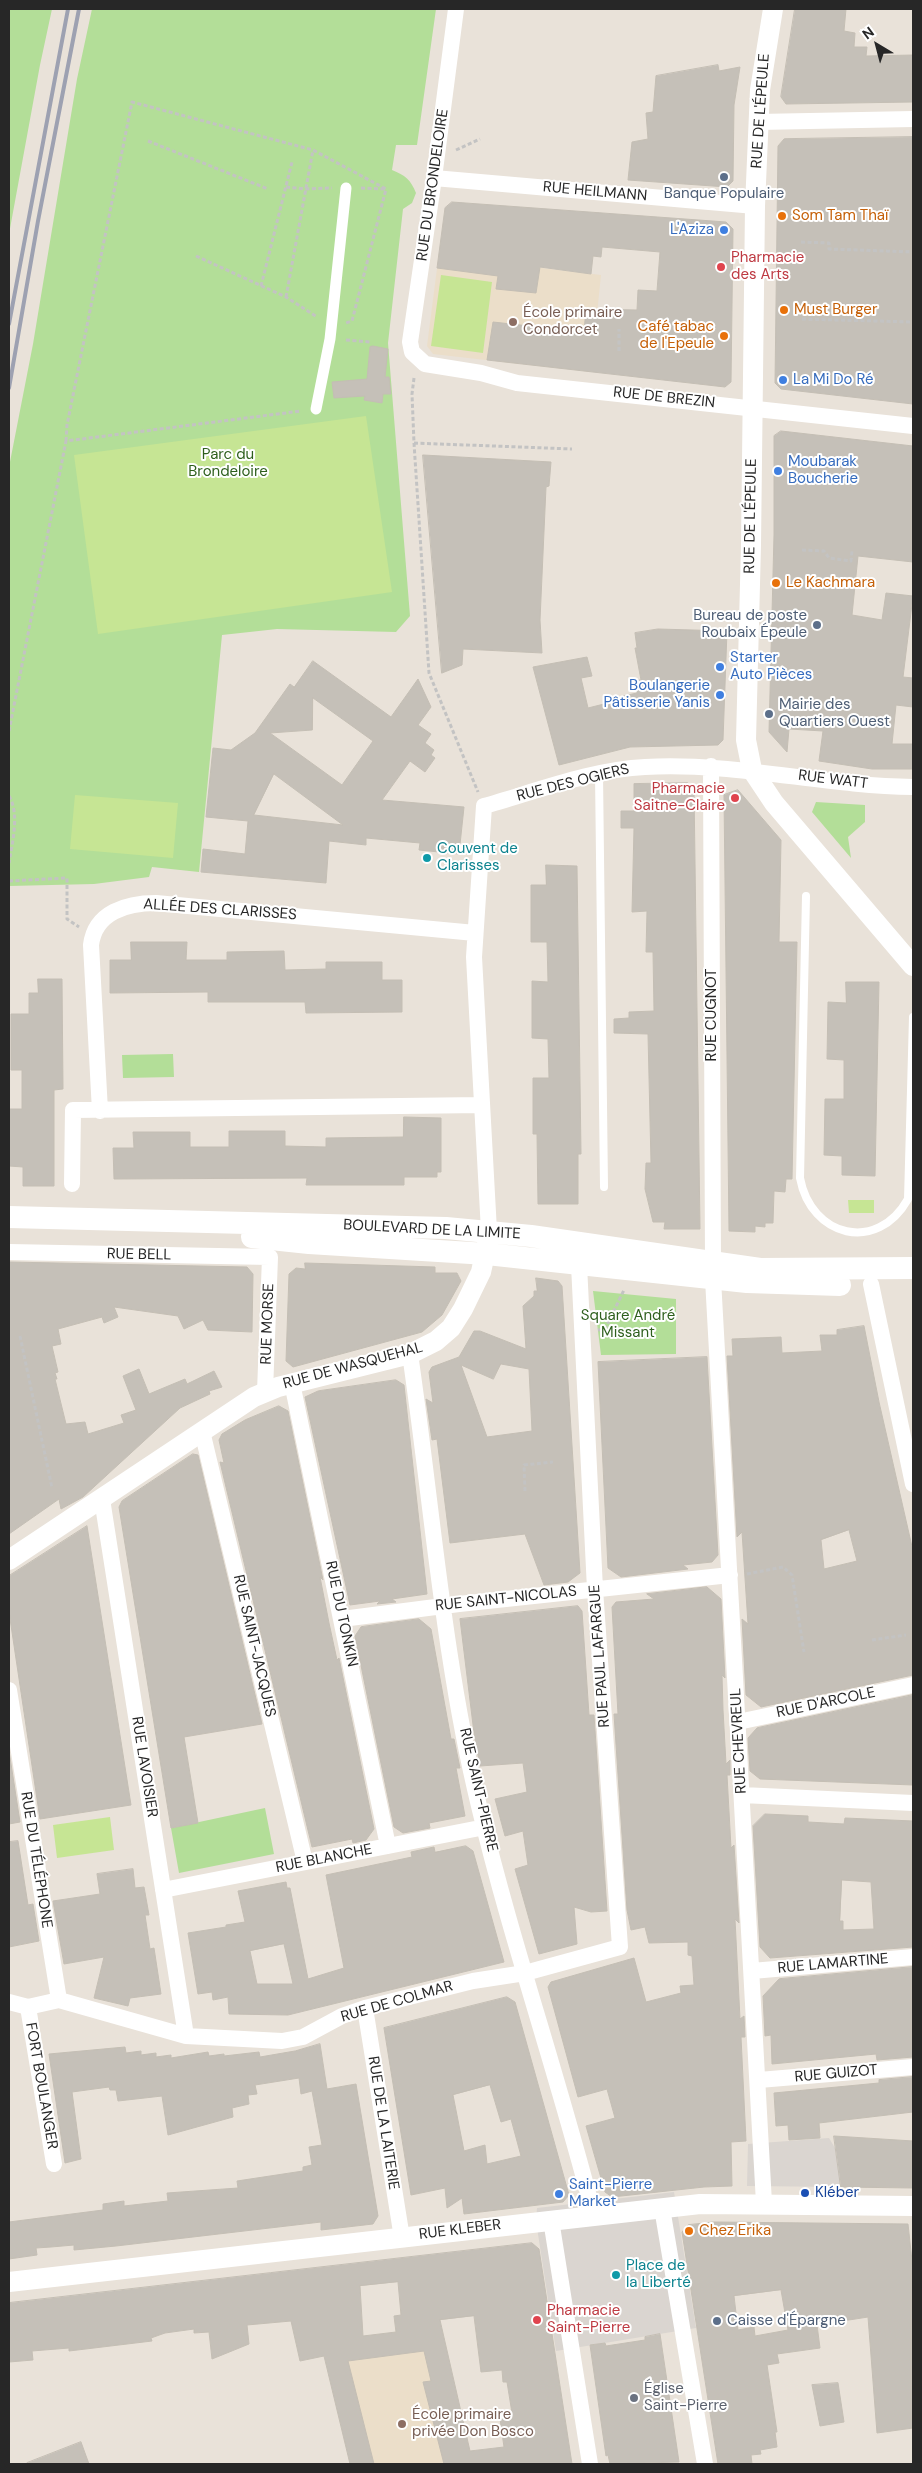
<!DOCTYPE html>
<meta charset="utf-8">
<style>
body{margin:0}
#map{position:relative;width:922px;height:2473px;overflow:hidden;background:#e9e2d9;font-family:"DM Sans",sans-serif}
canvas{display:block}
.frame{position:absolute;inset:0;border:10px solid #272727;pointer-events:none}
.north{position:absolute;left:852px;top:20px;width:50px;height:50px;-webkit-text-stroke:4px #fff;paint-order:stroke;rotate:323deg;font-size:14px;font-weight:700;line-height:20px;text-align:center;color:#272727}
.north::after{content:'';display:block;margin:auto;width:18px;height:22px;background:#272727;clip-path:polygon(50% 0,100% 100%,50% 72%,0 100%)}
</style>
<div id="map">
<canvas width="922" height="2473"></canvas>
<div class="frame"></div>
<div class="north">N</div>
</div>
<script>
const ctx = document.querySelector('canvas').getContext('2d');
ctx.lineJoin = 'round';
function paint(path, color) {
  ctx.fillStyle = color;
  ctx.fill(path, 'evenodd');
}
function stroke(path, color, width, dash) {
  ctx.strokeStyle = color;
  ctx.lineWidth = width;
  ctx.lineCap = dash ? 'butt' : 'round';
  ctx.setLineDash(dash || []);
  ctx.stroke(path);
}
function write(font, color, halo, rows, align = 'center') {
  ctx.font = font + ' "DM Sans",sans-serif';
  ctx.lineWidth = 4;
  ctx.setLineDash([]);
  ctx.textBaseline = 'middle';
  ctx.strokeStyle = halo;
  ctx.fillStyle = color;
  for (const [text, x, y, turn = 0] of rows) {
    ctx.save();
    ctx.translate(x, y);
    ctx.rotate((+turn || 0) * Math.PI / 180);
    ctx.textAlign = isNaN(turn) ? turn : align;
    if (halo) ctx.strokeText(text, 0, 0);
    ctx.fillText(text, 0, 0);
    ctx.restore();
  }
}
paint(new Path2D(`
 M439,253L499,263L601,275L591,372L433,354L427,346Z
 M440,2327L473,2464H350L331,2384L342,2381L341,2362Z`), '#ebdec9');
paint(new Path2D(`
 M9,9H52L40,65L9,234Z
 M92,9H436L417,145H396L392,170C405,175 411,180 416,193L412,203L403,209L388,343L410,616L396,632L277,629L222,635L199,872L152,867L149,877L94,884L9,886V467L33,344L77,79Z
 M816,802L865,805V822L848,837L851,858L812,812Z
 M173,1054L174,1077L123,1078L122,1055Z
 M593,1291L676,1299V1354L601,1355Z
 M265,1808L274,1854L179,1873L171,1828Z`), '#b3de98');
paint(new Path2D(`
 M441,275L492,282L483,353L431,346Z
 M366,416L392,592L98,634L74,455Z
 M75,795L178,803L173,858L70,849Z
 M848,1200H874V1213H849Z
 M110,1817L114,1850L57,1858L53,1825Z`), '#c6e594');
paint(new Path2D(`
 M829,2138L835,2148L841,2187L747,2186L748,2144Z
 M674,2192L696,2328L556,2351L536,2221L537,2208Z`), '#dad5d0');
const building = new Path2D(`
 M795,9H846L844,31L855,33L854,47H867L866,56L913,55V102L786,104L781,97Z
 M718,65L719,71L740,67L734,105L733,181L727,187L628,180L632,142L648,139L646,113L653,112L656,76Z
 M913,137V404L781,389L775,383L778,146L784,139Z
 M452,202L726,222L733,229L731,382L725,387L487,360L493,322L584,332L586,309L637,310L638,290L657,291L660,252L602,247L601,257L593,256L591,274L540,267L536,293L496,289L498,276L437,268L445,208Z
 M373,346L388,349L385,377H389L391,394H383L382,403L364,400L365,396L334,398L332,382L367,379L370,347Z
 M781,431L913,446V562L858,556L852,615L882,620L886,593L913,596L903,677L913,678V707L896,705L892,744H913V769H872L819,761L823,731L789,729L787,752L769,732L774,535V436Z
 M423,455L551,462L549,486L546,487L540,620L542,653L463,649L462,665L442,673Z
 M658,629L727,631L723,740L718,745L630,747L559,765L533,667L587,657L592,676L581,678L588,708L624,699L623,696L637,693V680H641L635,648H637L635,633Z
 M313,661L391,717L418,679L431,707L418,725L431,734L425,743L434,750L431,755L435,758L425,772L410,761L382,800L464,807L459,854L419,850L420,843L366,838V845L329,841L326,883L201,872L203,849L245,854L248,821L206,817L213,748L231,750L255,733L290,684L294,687ZM313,698L373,741L342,785L270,733L312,730ZM274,774L343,825L254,815Z
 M688,783L694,789L700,1229H664L665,1222H653L645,1189L646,1163H651L648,1034L614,1033V1019L629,1018V1012L654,1011L653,952H646L647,911L632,912L634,828H621V811H634V784Z
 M738,790L781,840L779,942H797L792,1179H786L785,1192L774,1191L773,1223H765V1227L755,1226V1232L729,1231L724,795Z
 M546,865L577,866L581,1154H578V1204H538L537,1134H533V1078H549L548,1039L532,1038V981L548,982L547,942H531V885H546Z
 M131,942H187L186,960H227V952L284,951L285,970L326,969V962H382V980H402V1012L306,1013L305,1002H208V992L110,993V960H131Z
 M38,979H62L63,1089L54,1090V1186H23V1167L9,1166V1109H22V1070H11V1014H29V993H38Z
 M846,982H879L875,1176L842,1175V1156L824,1155L825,1099H844V1060L827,1059L828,1002L846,1003Z
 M404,1117L441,1118V1172H437V1177H404V1185H306L307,1178L114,1179L113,1148H134L133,1132H190V1147H229V1131H285V1146L326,1147V1138L403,1137Z
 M9,1262L247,1267L253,1274L252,1332L208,1330L203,1320L184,1329L178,1316L114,1307L118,1317L104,1323L102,1317L58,1329L61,1344L52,1346L58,1372L55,1373L57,1379H55L66,1424L85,1422L88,1434L124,1423L121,1415L136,1410L123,1376L139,1369L149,1394L185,1379L187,1384L214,1371L222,1387L209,1391L210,1394L180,1408L83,1497L61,1509L59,1499L9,1534Z
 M305,1263L435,1267V1273H457L461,1281L442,1315L422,1332L293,1367L286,1361L289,1274L296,1268L305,1269Z
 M536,1278L558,1281L562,1286L580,1573L568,1582L544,1585L525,1534L450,1543L437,1439L432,1440L426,1399L433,1403L429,1372L432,1367L459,1357L474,1331H480L526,1349L523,1306L534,1296V1291H537ZM501,1364L529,1369L532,1431L487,1437L461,1365L493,1379Z
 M864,1326L879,1402L913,1551V1675L761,1707L746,1695L742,1619L748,1624L742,1532L737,1537L727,1356H733L732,1339L781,1337L782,1353L822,1351L820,1335H837V1330ZM849,1530L857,1561L824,1569L821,1540Z
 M707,1357L718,1555L712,1562L683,1565L688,1569L621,1577L608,1568L598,1362Z
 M396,1380L404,1385L427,1594L392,1599L396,1602L377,1604L380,1601L350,1605L305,1397L318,1391Z
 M279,1406L288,1411L323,1580L320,1577L329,1623L337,1660L339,1658L374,1829L366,1840L353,1843L352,1839L312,1847L220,1462L224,1463L219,1440L222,1434L245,1420Z
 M193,1454L198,1455L262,1724L184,1737L198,1823L171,1828L119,1507L122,1501Z
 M87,1526L131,1805L40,1819L9,1612V1576Z
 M707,1587L721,1599L725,1678L722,1675L723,1710L726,1764L730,1760V1775H727L731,1848L734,1845L739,1923L735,1919L740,2019L744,2016L745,2037H741L746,2141L731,2142L732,2186L704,2187L612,2197L605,2192L586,2126L615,2118L607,2089L578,2097L548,1987L551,1982L634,1958L646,2002L681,1993L680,1986L694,1985L692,1956L688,1955V1942L649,1943L645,1927L631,1930L627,1910L614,1714H618L612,1607L616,1602L654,1599L647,1594Z
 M578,1606L582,1611L589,1715H594L607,1911L591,1912L574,1907L577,1944L539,1954L515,1869L528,1865L523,1831L505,1836L495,1799L527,1792L523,1763L480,1766L474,1733L460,1619Z
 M419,1619L431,1629L451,1739H454L460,1768H456L465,1816L429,1823L430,1828L403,1833L394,1827L355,1636L361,1627Z
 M913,1695V1785L760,1779L750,1771L748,1738L757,1728Z
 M9,1751L20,1822L9,1824Z
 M765,1814L808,1816V1822L844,1824L845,1818L913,1821V1947L770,1958L760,1947L753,1826ZM842,1880L871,1882L874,1929L843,1930V1921H840Z
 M18,1841L28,1905L33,1904L39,1941L9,1947V1842Z
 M466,1846L473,1851L504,1962L288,2015L229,2014L228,1997L213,2000L212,1992L198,1994L188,1933L226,1927V1925L245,1922L238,1891L286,1882L287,1888H290L308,1979L344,1968L326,1875L412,1857L411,1852L434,1847L435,1852ZM284,1944L293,1984H257L250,1951Z
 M133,1869L135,1888L144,1887L149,1915H145L150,1949L154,1948L161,1994L130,1998L128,2006L94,1998L104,1957L64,1964L53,1901L100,1894L97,1874Z
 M913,1967V2057L877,2060L876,2054L772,2064L771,2035L765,2036L763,1996L779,1979Z
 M507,1997L515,2002L569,2195L563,2202L464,2214L462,2198L447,2208L445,2188L411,2195L384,2028ZM490,2085L501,2122L511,2119L521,2156L487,2164L485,2145L464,2151L453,2095Z
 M320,2044L327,2089L356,2084L378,2216L373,2224L321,2230V2222L116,2246L74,2250V2245L51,2247L36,2248L37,2255L9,2259V2222L103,2210V2204L124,2201V2206L168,2201L167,2193L238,2188L237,2181L303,2171V2167L312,2165L309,2147L322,2145L312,2091L301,2094L299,2078L255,2085L257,2094L248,2095L249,2104L232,2108L233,2117L168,2135L162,2096L118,2101L116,2090H110L109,2087L72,2092L81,2159L65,2163L49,2054L125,2047L126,2053L141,2051V2055L156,2053V2057L171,2055V2058L208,2052L209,2056L224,2054V2056L259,2052L260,2057L295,2051Z
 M913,2077V2112L819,2123L820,2138L789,2140L788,2125L776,2126L774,2093L879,2083V2080Z
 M834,2136L913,2141V2188L841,2187Z
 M714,2222L908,2224L913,2270V2428L877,2433L868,2317L817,2325L820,2348L777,2354L779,2363L767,2365L777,2432H775L777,2447L760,2450L761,2454L751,2455L752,2464H718L682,2232L688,2225ZM781,2290L788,2330L755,2336L754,2327L738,2330L734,2296Z
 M532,2243L539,2249L572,2464H444L423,2382L431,2381L424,2351L348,2361L374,2464H350L324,2356L300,2361L291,2321L247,2325L249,2344L212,2359L209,2332L194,2333V2329L165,2333L151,2338L152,2341L69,2351V2348L32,2351L33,2360L9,2362V2303ZM398,2282L401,2315L394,2316L396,2332L363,2336L360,2286ZM474,2316L481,2372L502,2370L503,2382H507L512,2413L503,2415L504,2419H500L504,2447L470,2451L440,2320Z
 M660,2334L679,2462L610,2464L608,2455L606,2456L590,2345L605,2343L606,2346L645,2340V2337Z
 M838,2383L844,2422L820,2426L812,2385Z
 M81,2442L89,2464H27V2463Z`);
paint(building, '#c5c0b8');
stroke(building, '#c4beb4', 1);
stroke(new Path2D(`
 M148,141L268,189
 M456,150L480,139
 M286,187L305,189L332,188
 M361,188L385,189
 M801,242L829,243V249L913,252
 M196,256L286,297L317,317
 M261,286L292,162
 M286,297L313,150
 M802,319L913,322
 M346,340L370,342
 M619,351V329
 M414,378L412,394L414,443L429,673L478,792
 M66,441L67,425L132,102L313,150L386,189L352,321L346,323
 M414,443L572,449
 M802,550L824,551L829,558L851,561L852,551
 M9,731L66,441L301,411
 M9,796C20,814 12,844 9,863
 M9,881L67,878V919L79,927
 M598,1330L605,1329L624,1290
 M20,1336L52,1488
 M525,1491L524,1465L553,1462
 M747,1574L783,1567L792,1575L804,1652
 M872,1640L906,1635`), '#c3c3c3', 3, [4, 2.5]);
stroke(new Path2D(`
 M599,774L604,1187
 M806,896L800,1178C811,1237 877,1254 908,1199L913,1017`), '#fff', 8);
stroke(new Path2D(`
 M316,409L330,339L346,188`), '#fff', 11);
stroke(new Path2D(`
 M456,9L434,178L410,342L412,352L425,364L481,373L517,383L913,426
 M758,122L913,119
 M434,178L755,206
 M711,766L713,1263
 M100,1111L91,945C95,912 127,903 156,903L475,933
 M72,1184L73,1110L482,1105
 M489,1231L474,957L484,806C534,792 594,769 645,767C736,762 823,786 913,787
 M9,1252L270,1257L265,1392
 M713,1279L764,2203
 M871,1284L913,1484
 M410,1354C432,1504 443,1658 479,1806C512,1944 559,2078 594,2216
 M292,1383L388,1846
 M202,1431L305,1862
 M102,1499L186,2036
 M342,1619L459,1604L730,1575
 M9,1690L59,2000
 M738,1722L913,1685
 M742,1795L913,1803
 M163,1890L485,1827
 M752,1971L913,1957
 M9,2002L28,2007L59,2000L186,2036L282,2041L303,2037L342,2016L365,2008L473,1981L525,1973L620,1947L595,1589L579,1265
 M28,2007L54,2164
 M365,2008L402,2238
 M759,2080L913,2067
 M662,2208L705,2464
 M551,2220L590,2464`), '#fff', 16);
stroke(new Path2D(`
 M773,9L760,90L755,206L751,545L746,740L752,770L774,803L913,966
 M9,1560L254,1397L278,1387L410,1354L436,1341L451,1328L463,1309L481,1272L488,1240
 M9,2282L700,2204L913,2206`), '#fff', 20);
stroke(new Path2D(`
 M9,1217L446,1228L531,1236L760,1269L913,1268
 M252,1237L309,1243L487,1254L747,1282L840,1285`), '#fff', 22);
stroke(new Path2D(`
 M9,324L68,9
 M9,388L38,221L79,9`), '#9da1b1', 4);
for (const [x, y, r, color] of [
 [724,177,5,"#5c6f8a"],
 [782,216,5,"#e8710a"],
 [724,230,5,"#3f7fe0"],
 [721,267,5,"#e0444e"],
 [784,310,5,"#e8710a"],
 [513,322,5,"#8d6e63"],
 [724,336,5,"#e8710a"],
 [783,380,5,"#3f7fe0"],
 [778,471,5,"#3f7fe0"],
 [776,583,5,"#e8710a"],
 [817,625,5,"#5c6f8a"],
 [720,667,5,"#3f7fe0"],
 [720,695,5,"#3f7fe0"],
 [769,714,5,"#5c6f8a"],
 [735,798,5,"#e0444e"],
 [427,858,5,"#0f9aa8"],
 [805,2193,5,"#1a4fb4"],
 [559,2194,5,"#3f7fe0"],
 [689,2231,5,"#e8710a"],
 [616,2275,5,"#0f9aa8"],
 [537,2320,5,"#e0444e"],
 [717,2321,5,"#5c6f8a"],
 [634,2398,5,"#6b7280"],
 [402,2424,5,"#8d6e63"]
]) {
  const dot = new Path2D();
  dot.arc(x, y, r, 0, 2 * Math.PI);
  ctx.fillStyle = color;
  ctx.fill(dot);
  stroke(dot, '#fff', 2);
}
write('15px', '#272727', '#fff', [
 ["RUE DE L'ÉPEULE",761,111,-86],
 ["RUE DU BRONDELOIRE",433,185,-82],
 ["RUE HEILMANN",595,192,5],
 ["RUE DE BREZIN",664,398,6],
 ["RUE DE L'ÉPEULE",751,516,-89],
 ["RUE WATT",833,780,7],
 ["RUE DES OGIERS",573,783,-14],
 ["ALLÉE DES CLARISSES",220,910,4],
 ["RUE CUGNOT",712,1015,-90],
 ["BOULEVARD DE LA LIMITE",432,1230,3],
 ["RUE BELL",139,1255,1],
 ["RUE MORSE",268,1324,-88],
 ["RUE DE WASQUEHAL",353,1366,-15],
 ["RUE SAINT-NICOLAS",506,1599,-6],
 ["RUE DU TONKIN",341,1614,78],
 ["RUE SAINT-JACQUES",254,1646,77],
 ["RUE PAUL LAFARGUE",600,1656,-94],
 ["RUE D'ARCOLE",826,1703,-12],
 ["RUE CHEVREUL",739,1741,-93],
 ["RUE LAVOISIER",144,1767,81],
 ["RUE SAINT-PIERRE",478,1790,77],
 ["RUE BLANCHE",324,1859,-11],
 ["RUE DU TÉLÉPHONE",36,1860,81],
 ["RUE LAMARTINE",833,1964,-5],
 ["RUE DE COLMAR",397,2002,-16],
 ["RUE GUIZOT",836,2074,-5],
 ["FORT BOULANGER",41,2086,80],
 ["RUE DE LA LAITERIE",383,2123,81],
 ["RUE KLEBER",460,2230,-7]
]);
write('15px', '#4e5e75', '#fff', [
 ["Banque Populaire",724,194,"center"],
 ["Bureau de poste",807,616,"right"],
 ["Roubaix Épeule",807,633,"right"],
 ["Mairie des",779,705],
 ["Quartiers Ouest",779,722],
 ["Caisse d'Épargne",727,2321]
], 'left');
write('15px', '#c56008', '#fff', [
 ["Som Tam Thaï",792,216],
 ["Must Burger",794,310],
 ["Café tabac",714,327,"right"],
 ["de l'Epeule",714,344,"right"],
 ["Le Kachmara",786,583],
 ["Chez Erika",699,2231]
], 'left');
write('15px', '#366cbe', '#fff', [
 ["L'Aziza",714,230,"right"],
 ["La Mi Do Ré",793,380],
 ["Moubarak",788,462],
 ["Boucherie",788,479],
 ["Starter",730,658],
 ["Auto Pièces",730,675],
 ["Boulangerie",710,686,"right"],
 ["Pâtisserie Yanis",710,703,"right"],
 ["Saint-Pierre",569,2185],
 ["Market",569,2202]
], 'left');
write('15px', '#be3a42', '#fff', [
 ["Pharmacie",731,258],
 ["des Arts",731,275],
 ["Pharmacie",725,789,"right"],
 ["Saitne-Claire",725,806,"right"],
 ["Pharmacie",547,2311],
 ["Saint-Pierre",547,2328]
], 'left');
write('15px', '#785e54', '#fff', [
 ["École primaire",523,313],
 ["Condorcet",523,330],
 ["École primaire",412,2415],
 ["privée Don Bosco",412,2432]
], 'left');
write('15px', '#2e5f1d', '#fff', [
 ["Parc du",228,455],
 ["Brondeloire",228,472],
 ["Square André",628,1316],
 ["Missant",628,1333]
]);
write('15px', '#0d838f', '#fff', [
 ["Couvent de",437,849],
 ["Clarisses",437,866],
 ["Place de",626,2266],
 ["la Liberté",626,2283]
], 'left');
write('15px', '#164399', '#fff', [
 ["Kléber",815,2193]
], 'left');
write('15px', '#5b616d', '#fff', [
 ["Église",644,2389],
 ["Saint-Pierre",644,2406]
], 'left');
</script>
